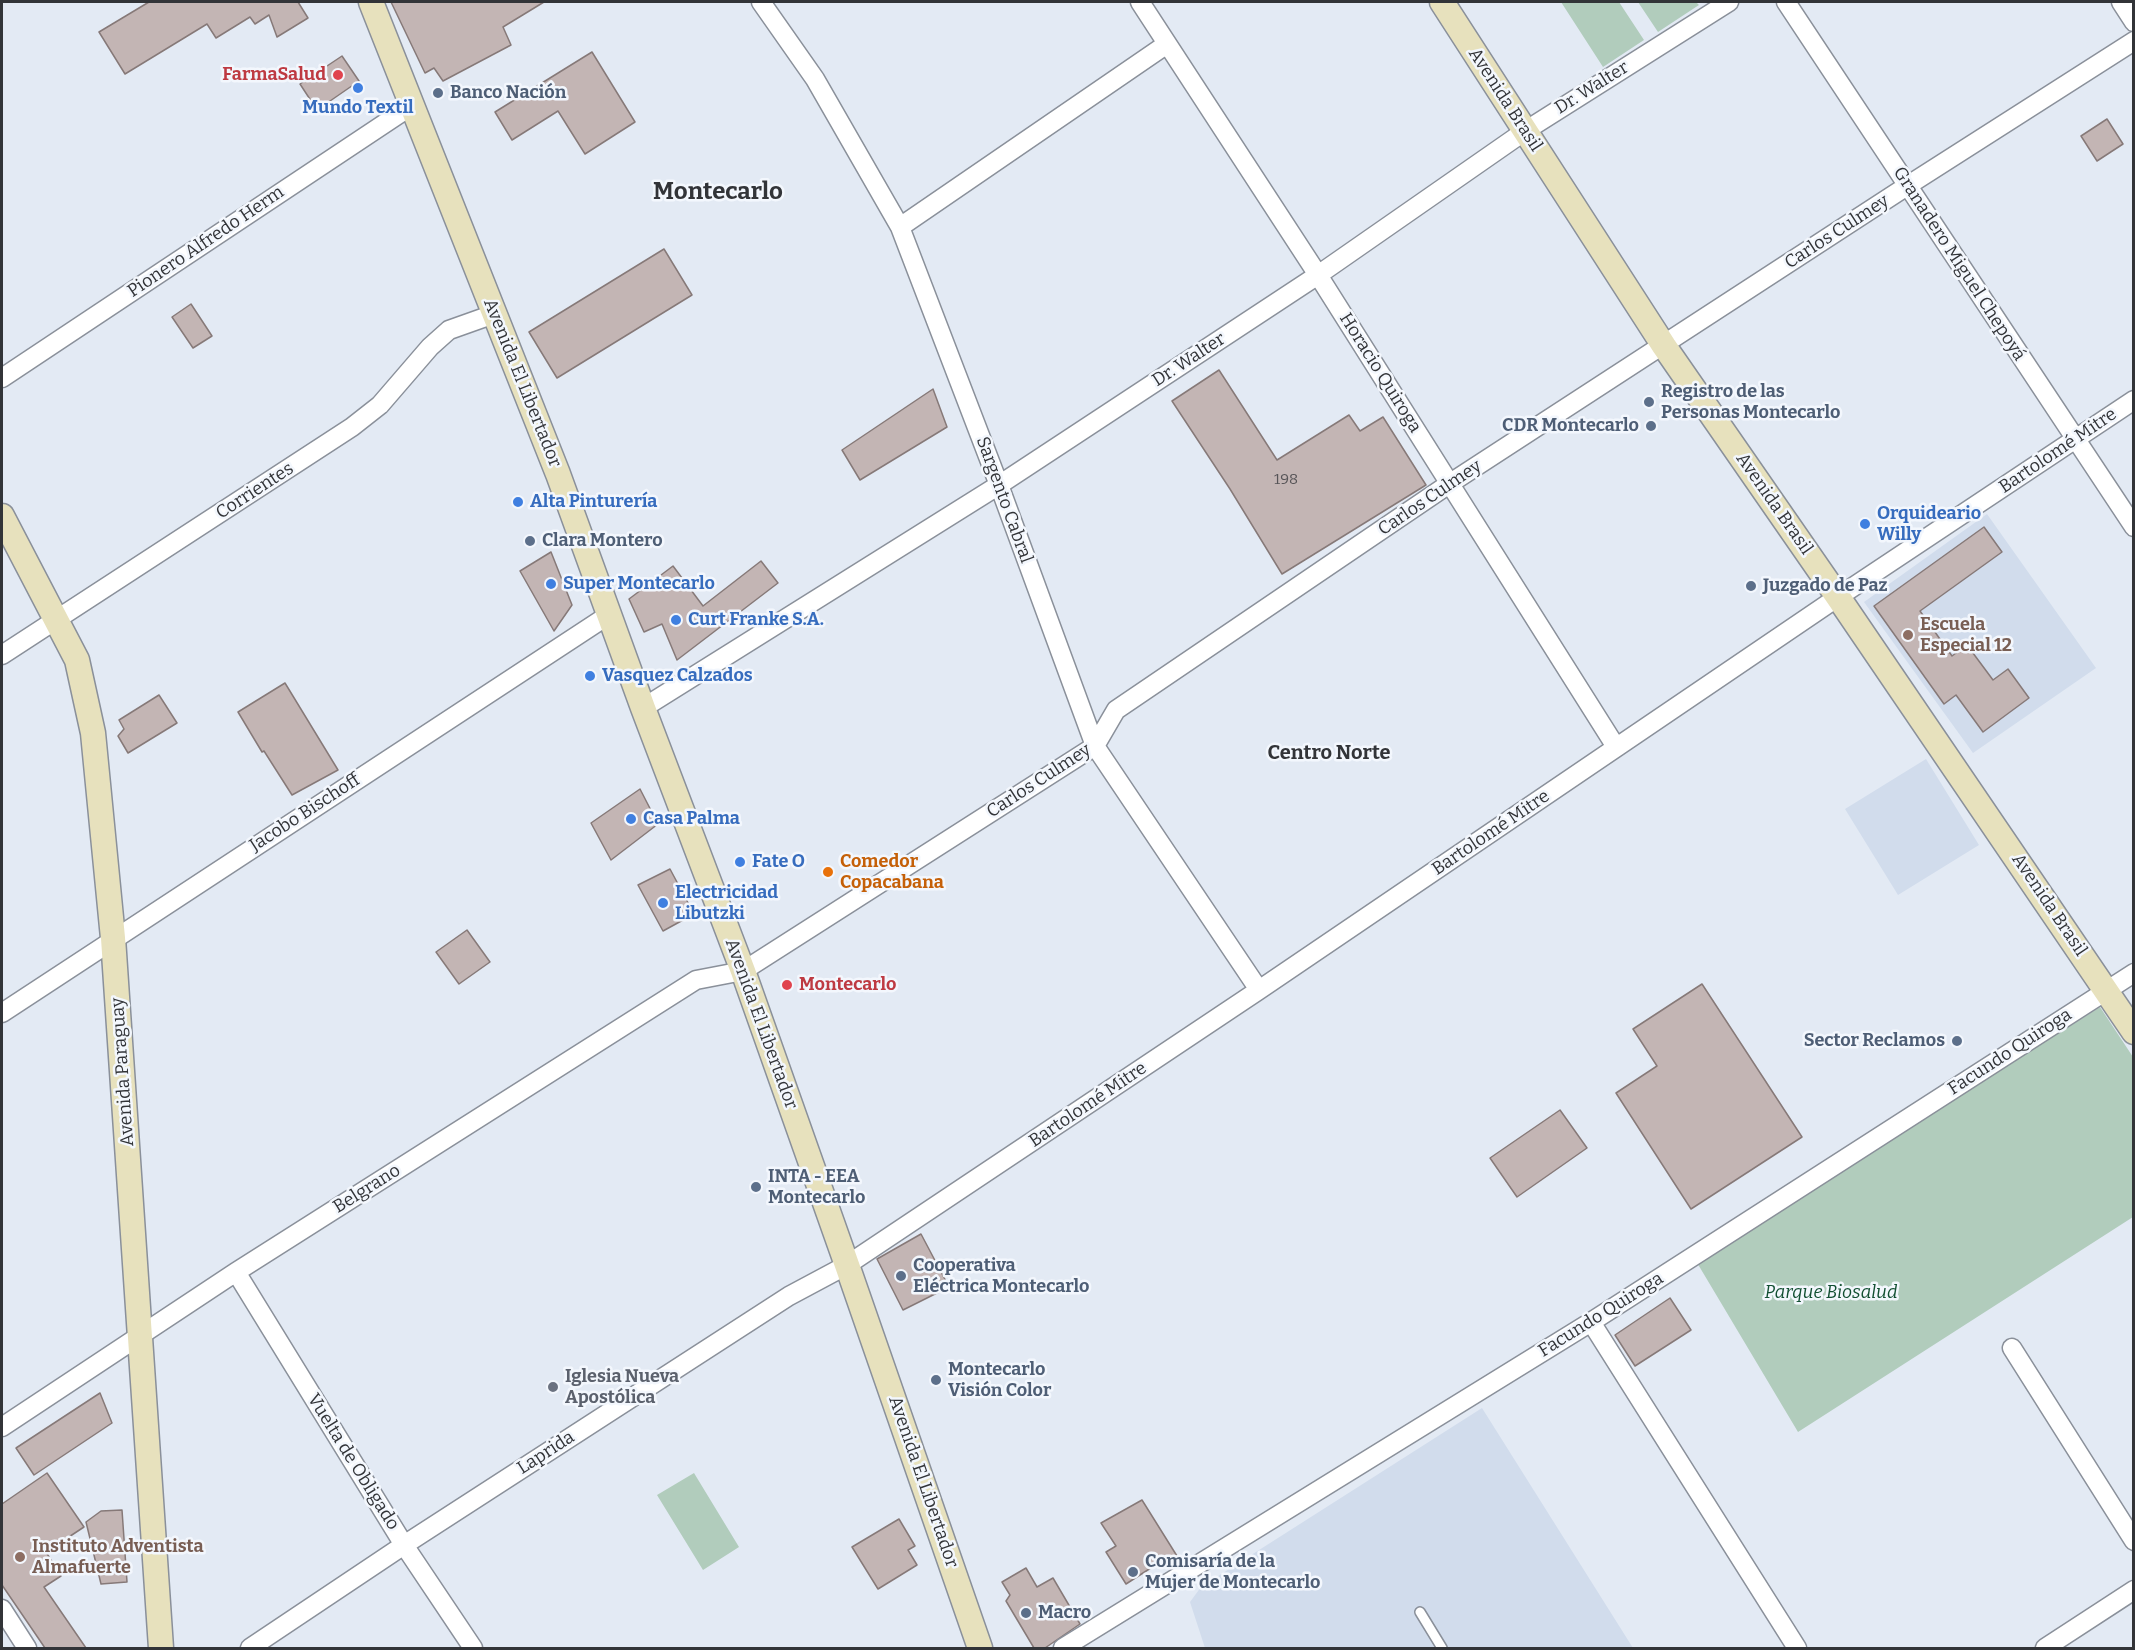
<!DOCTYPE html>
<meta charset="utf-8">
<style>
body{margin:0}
#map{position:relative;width:2135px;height:1650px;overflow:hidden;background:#e3eaf4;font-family:Bitter,serif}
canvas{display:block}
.frame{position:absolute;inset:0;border:3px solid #323438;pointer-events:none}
</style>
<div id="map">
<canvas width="2135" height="1650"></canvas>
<div class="frame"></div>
</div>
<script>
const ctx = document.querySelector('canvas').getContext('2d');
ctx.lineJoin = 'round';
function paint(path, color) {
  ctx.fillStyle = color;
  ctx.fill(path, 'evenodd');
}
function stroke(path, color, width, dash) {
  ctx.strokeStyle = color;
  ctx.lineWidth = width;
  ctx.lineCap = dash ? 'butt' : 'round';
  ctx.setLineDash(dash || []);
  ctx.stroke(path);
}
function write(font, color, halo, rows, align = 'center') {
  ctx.font = font + ' Bitter,serif';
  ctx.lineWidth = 5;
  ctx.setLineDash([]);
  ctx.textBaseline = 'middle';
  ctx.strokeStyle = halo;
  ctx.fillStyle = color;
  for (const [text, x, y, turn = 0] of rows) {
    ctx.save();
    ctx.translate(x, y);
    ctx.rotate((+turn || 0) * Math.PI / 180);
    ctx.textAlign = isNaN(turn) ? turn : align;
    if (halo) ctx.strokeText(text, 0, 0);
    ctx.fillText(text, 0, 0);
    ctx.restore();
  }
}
paint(new Path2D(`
 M1987,514L2096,668L1973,753L1864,602Z
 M1926,759L1979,845L1898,895L1845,809Z
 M1482,1408L1633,1648H1205L1190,1602L1201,1587Z`), '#d1dcec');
paint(new Path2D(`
 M1561,2H1619L1644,40L1603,67Z
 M1638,2H1696L1699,5L1658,32Z
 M2100,1007L2133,1057V1217L1798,1432L1696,1261Z
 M694,1473L739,1547L703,1570L657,1495Z`), '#b1ccbc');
const building = new Path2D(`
 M149,2H298L308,18L277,37L269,15L255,24L250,17L216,38L207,24L125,74L99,32Z
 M391,2H544L503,27L511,45L443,81L434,68L425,73Z
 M592,52L635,122L585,154L558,111L512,140L495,112Z
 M342,56L359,81L317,110L300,84Z
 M2107,119L2123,144L2097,161L2081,136Z
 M664,249L692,295L557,378L529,332Z
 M191,304L212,336L193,348L172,317Z
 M1219,370L1277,460L1349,415L1360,431L1383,417L1426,485L1282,574L1230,489L1172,401Z
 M933,389L947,427L860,480L842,450Z
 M1984,527L2002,552L1920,611L1952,656L1967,645L1993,680L2008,669L2029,698L1983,732L1956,695L1944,704L1874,606Z
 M551,552L572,605L554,631L520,571Z
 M761,561L778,583L677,660L662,624L644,632L629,599L673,566L703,606Z
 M285,683L338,770L292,795L264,751L262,752L238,712Z
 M159,695L177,723L128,753L118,736L124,729L119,720Z
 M640,789L658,824L611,860L591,823Z
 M670,869L694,914L663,931L638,885Z
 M467,930L490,962L459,984L436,952Z
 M1702,984L1802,1137L1691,1209L1616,1093L1657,1066L1633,1029Z
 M1560,1110L1587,1148L1517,1197L1490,1158Z
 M921,1234L949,1287L903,1310L877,1259Z
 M1670,1298L1691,1330L1635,1366L1615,1335Z
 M100,1393L112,1423L34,1475L16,1448Z
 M47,1473L84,1527L46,1552L61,1576L44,1587L86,1648H45L2,1585V1504Z
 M1142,1500L1177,1556L1159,1567L1157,1564L1126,1584L1106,1552L1116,1546L1101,1523Z
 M122,1510L127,1582L101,1584L86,1522L101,1511Z
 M899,1519L915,1546L908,1550L917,1565L878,1589L852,1547Z
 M1026,1568L1037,1587L1053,1578L1080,1624L1045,1648H1034L1006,1601L1010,1595L1002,1582Z`);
paint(building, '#c3b5b4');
stroke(building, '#867978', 1.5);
const service = new Path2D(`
 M1420,1612L1442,1648`);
const minor = new Path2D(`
 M761,2L815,79L900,227L999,485L1095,746L1259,990
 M1140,2L1318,275L1616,747
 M1786,2L2134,527
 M2121,2L2134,22
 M900,227L1167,44
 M2,378L411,106
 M2,655L352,427L380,405L430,347L449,330L494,314
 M643,708L999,485L1318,275L1525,131L1729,2
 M2,1013L610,614
 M236,1272L404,1545L473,1648
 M1591,1322L1797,1648
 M2012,1348L2134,1541
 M2,1427L236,1272L696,980L743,971L1095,746L1116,710L1449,484L1907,186L2134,41
 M2,1609L27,1648
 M250,1648L404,1545L789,1296L847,1265L1259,990L1838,597L2134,400
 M1063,1648L1591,1322L2134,973
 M2045,1648L2134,1590`);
const secondary = new Path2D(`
 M371,2L558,474L643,708L743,971L847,1265L980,1648
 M1442,2L1664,346L1838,597L2134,1032
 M2,516L77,660L93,733L113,938L161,1648`);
stroke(service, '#8a909a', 12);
stroke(minor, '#8a909a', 21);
stroke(secondary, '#8a909a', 27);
stroke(service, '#fff', 9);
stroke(minor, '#fff', 18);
stroke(secondary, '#e7e1bd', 24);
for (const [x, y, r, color] of [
 [338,75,6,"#e0444e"],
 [358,88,6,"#3f7fe0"],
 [438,93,6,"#5c6f8a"],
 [1649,402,6,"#5c6f8a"],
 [1651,426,6,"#5c6f8a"],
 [518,502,6,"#3f7fe0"],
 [1865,524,6,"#3f7fe0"],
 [530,541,6,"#5c6f8a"],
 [551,584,6,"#3f7fe0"],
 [1751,586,6,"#5c6f8a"],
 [676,620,6,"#3f7fe0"],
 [1908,635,6,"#8d6e63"],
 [590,676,6,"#3f7fe0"],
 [631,819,6,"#3f7fe0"],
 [740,862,6,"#3f7fe0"],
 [828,872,6,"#e8710a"],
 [663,903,6,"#3f7fe0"],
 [787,985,6,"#e0444e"],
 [1957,1041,6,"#5c6f8a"],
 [756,1187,6,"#5c6f8a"],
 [901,1276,6,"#5c6f8a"],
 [936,1380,6,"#5c6f8a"],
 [553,1387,6,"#6b7280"],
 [20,1557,6,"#8d6e63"],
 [1133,1572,6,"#5c6f8a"],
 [1026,1613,6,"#5c6f8a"]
]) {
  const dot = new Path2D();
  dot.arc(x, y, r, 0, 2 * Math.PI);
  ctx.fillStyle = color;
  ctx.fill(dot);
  stroke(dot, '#f3f7fd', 2);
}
write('15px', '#565457', null, [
 ["198",1286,480]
]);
write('bold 18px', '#be3a42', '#f3f7fd', [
 ["FarmaSalud",326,75],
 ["Montecarlo",799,985,"left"]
], 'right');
write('18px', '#323438', '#f3f7fd', [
 ["Dr. Walter",1592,88,-32],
 ["Avenida Brasil",1505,100,57],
 ["Carlos Culmey",1837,232,-33],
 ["Pionero Alfredo Herm",206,242,-34],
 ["Granadero Miguel Chepoyá",1959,264,57],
 ["Dr. Walter",1189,360,-33],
 ["Horacio Quiroga",1380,373,58],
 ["Avenida El Libertador",522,383,68],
 ["Bartolomé Mitre",2058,451,-34],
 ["Corrientes",255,491,-33],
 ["Carlos Culmey",1430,498,-34],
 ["Sargento Cabral",1004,500,70],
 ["Avenida Brasil",1774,504,55],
 ["Carlos Culmey",1039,781,-33],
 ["Jacobo Bischoff",305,813,-33],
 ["Bartolomé Mitre",1491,833,-34],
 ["Avenida Brasil",2049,905,56],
 ["Avenida El Libertador",761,1024,70],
 ["Facundo Quiroga",2010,1052,-33],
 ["Avenida Paraguay",123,1072,-94],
 ["Bartolomé Mitre",1088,1105,-34],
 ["Belgrano",367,1189,-32],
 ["Facundo Quiroga",1601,1315,-32],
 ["Laprida",546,1453,-33],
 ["Vuelta de Obligado",353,1462,58],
 ["Avenida El Libertador",923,1482,71]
]);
write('bold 18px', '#4e5e75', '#f3f7fd', [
 ["Banco Nación",450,93],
 ["Registro de las",1661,392],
 ["Personas Montecarlo",1661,413],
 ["CDR Montecarlo",1639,426,"right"],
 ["Clara Montero",542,541],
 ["Juzgado de Paz",1763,586],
 ["Sector Reclamos",1945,1041,"right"],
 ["INTA - EEA",768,1177],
 ["Montecarlo",768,1198],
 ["Cooperativa",913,1266],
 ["Eléctrica Montecarlo",913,1287],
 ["Montecarlo",948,1370],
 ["Visión Color",948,1391],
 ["Comisaría de la",1145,1562],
 ["Mujer de Montecarlo",1145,1583],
 ["Macro",1038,1613]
], 'left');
write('bold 18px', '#366cbe', '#f3f7fd', [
 ["Mundo Textil",358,108,"center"],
 ["Alta Pinturería",530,502],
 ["Orquideario",1877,514],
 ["Willy",1877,535],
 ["Super Montecarlo",563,584],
 ["Curt Franke S.A.",688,620],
 ["Vasquez Calzados",602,676],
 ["Casa Palma",643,819],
 ["Fate O",752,862],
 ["Electricidad",675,893],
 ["Libutzki",675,914]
], 'left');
write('bold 18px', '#785e54', '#f3f7fd', [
 ["Escuela",1920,625],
 ["Especial 12",1920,646],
 ["Instituto Adventista",32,1547],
 ["Almafuerte",32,1568]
], 'left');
write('bold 18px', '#c56008', '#f3f7fd', [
 ["Comedor",840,862],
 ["Copacabana",840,883]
], 'left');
write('italic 18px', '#124f32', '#f3f7fd', [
 ["Parque Biosalud",1831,1293]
]);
write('bold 18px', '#5b616d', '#f3f7fd', [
 ["Iglesia Nueva",565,1377],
 ["Apostólica",565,1398]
], 'left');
write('bold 20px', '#323438', '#f3f7fd', [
 ["Centro Norte",1329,753]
]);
write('bold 24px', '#323438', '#f3f7fd', [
 ["Montecarlo",718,192]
]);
</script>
